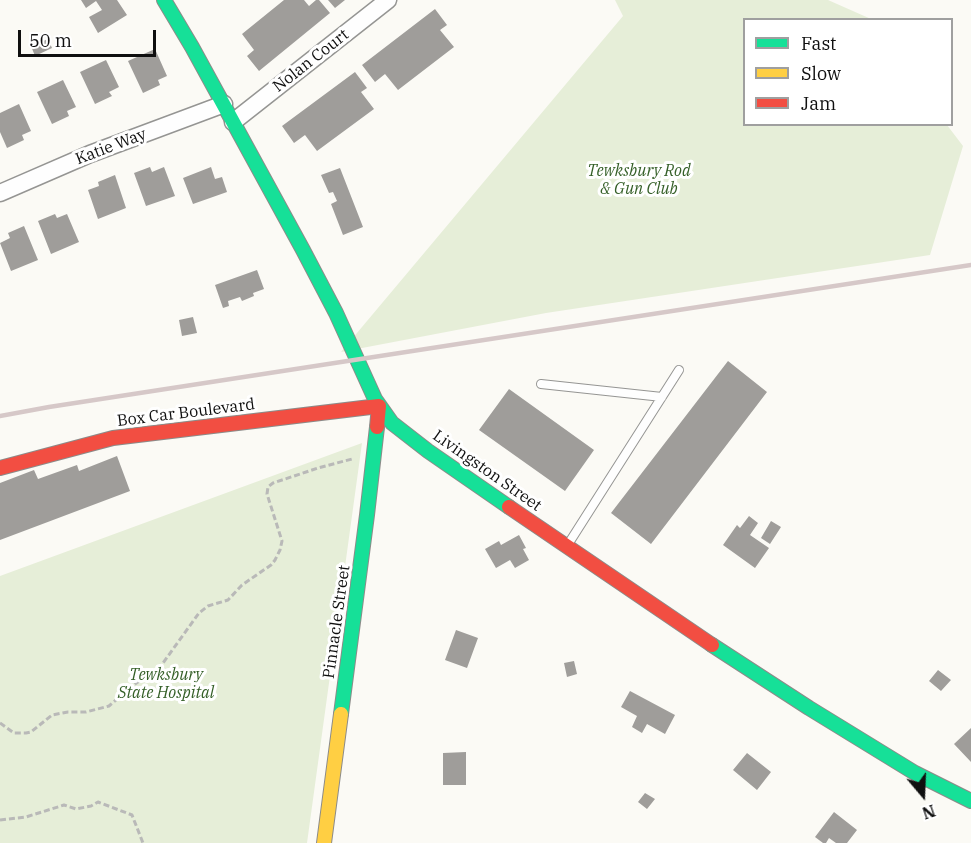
<!DOCTYPE html>
<style>
body{margin:0}
#map{position:relative;width:971px;height:843px;overflow:hidden;background:#fbfaf5;font-family:"IBM Plex Serif",serif}
canvas{display:block}
.legend{position:absolute;left:743px;top:18px;width:210px;height:108px;box-sizing:border-box;background:#fff;border:2px solid #9f9f9f;margin:0;padding:8px 10px;list-style:none;font-size:18px;color:#0f0f0f}
.legend li{display:flex;align-items:center;gap:12px;height:30px}
.legend b{width:30px;border:2px solid #9f9f9f}
.north{position:absolute;left:893px;top:765px;width:60px;height:60px;-webkit-text-stroke:4px #fff;paint-order:stroke;rotate:161deg;font-size:16px;font-weight:700;line-height:24px;text-align:center;color:#0f0f0f}
.north::after{content:'';display:block;margin:auto;width:21px;height:27px;background:#0f0f0f;clip-path:polygon(50% 0,100% 100%,50% 72%,0 100%)}
.scale{position:absolute;left:18px;top:30px;width:138px;height:27px;box-sizing:border-box;border:3px solid #0f0f0f;border-top:0;padding-left:8px;font-size:18px;line-height:21px;white-space:nowrap;color:#0f0f0f;-webkit-text-stroke:4px #fff;paint-order:stroke}
</style>
<div id="map">
<canvas width="971" height="843"></canvas>
<ul class="legend">
<li><b style="height:8px;background:#16e098"></b>Fast</li>
<li><b style="height:8px;background:#ffcf43"></b>Slow</li>
<li><b style="height:8px;background:#f24e42"></b>Jam</li>
</ul>
<div class="north">N</div>
<div class="scale">50 m</div>
</div>
<script>
const ctx = document.querySelector('canvas').getContext('2d');
ctx.lineJoin = 'round';
function paint(path, color) {
  ctx.fillStyle = color;
  ctx.fill(path, 'evenodd');
}
function stroke(path, color, width, dash) {
  ctx.strokeStyle = color;
  ctx.lineWidth = width;
  ctx.lineCap = dash ? 'butt' : 'round';
  ctx.setLineDash(dash || []);
  ctx.stroke(path);
}
function write(font, color, halo, rows, align = 'center') {
  ctx.font = font + ' "IBM Plex Serif",serif';
  ctx.lineWidth = 6;
  ctx.setLineDash([]);
  ctx.textBaseline = 'middle';
  ctx.strokeStyle = halo;
  ctx.fillStyle = color;
  for (const [text, x, y, turn = 0] of rows) {
    ctx.save();
    ctx.translate(x, y);
    ctx.rotate((+turn || 0) * Math.PI / 180);
    ctx.textAlign = isNaN(turn) ? turn : align;
    if (halo) ctx.strokeText(text, 0, 0);
    ctx.fillText(text, 0, 0);
    ctx.restore();
  }
}
paint(new Path2D(`
 M615,0H828L871,19L744,20V124L947,125L963,146L930,255L546,313L341,352L623,16Z
 M362,443L307,843H0V576Z`), '#e6eed8');
paint(new Path2D(`
 M81,0H117L127,15L98,33L89,17L102,10L96,1L86,8Z
 M284,0H304L309,6L316,0H319L330,13L259,71L247,56L254,50L242,34Z
 M328,0H345L335,8Z
 M435,9L447,25L440,30L454,47L398,90L385,74L375,82L362,65Z
 M48,39L52,48L35,56L31,46Z
 M155,49L167,76L158,80L160,85L143,93L128,61Z
 M106,60L119,87L109,92L112,96L95,104L80,72Z
 M355,72L367,88L361,92L374,109L317,151L305,135L294,143L282,126Z
 M63,80L76,107L67,111L69,116L52,124L37,92Z
 M19,104L31,131L22,135L24,140L7,148L0,132V113Z
 M150,167L152,172L164,167L175,196L146,206L134,173Z
 M211,167L215,179L222,177L227,192L193,204L183,178Z
 M340,168L363,227L343,235L331,204L337,201L333,192L329,193L321,175Z
 M115,175L126,208L98,219L88,190L99,186L98,182Z
 M55,214L57,218L67,214L79,242L51,254L38,221Z
 M24,226L38,260L11,271L0,243L10,238L8,233Z
 M257,270L264,289L253,293L254,296L242,301L240,297L228,301L229,306L223,308L215,285Z
 M193,317L197,333L182,336L179,320Z
 M728,361L767,392L651,544L611,513Z
 M509,389L594,450L565,491L479,430Z
 M117,456L130,491L0,540V483L34,470L38,479L77,465L79,471Z
 M749,516L758,523L750,535L769,548L755,568L723,545L737,525L740,528Z
 M771,521L781,527L770,544L761,538Z
 M519,535L526,548L523,549L529,560L515,568L510,560L496,568L485,549L499,541L501,545Z
 M456,630L478,638L467,668L445,660Z
 M574,661L577,674L567,677L564,663Z
 M938,670L951,680L941,691L929,681Z
 M630,691L675,715L665,734L647,724L642,733L632,727L637,716L621,707Z
 M971,728V762L954,744Z
 M466,752V785H443V753Z
 M747,753L771,772L757,790L733,770Z
 M645,793L655,799L647,809L638,802Z
 M834,812L857,830L847,843H836L829,838L826,843H823L815,837Z`), '#9f9d9a');
const lane = new Path2D(`
 M541,384L662,397
 M567,546L679,370`);
const street = new Path2D(`
 M233,122L388,0
 M0,193L90,154L224,104`);
const fast = new Path2D(`
 M164,0L192,47L303,250L336,313L375,399L392,423L428,451L509,507
 M712,645L809,708L915,773L971,801
 M341,714L367,515L377,427`);
const slow = new Path2D(`
 M324,843L341,714`);
const jam = new Path2D(`
 M0,468L113,438L379,406L377,427
 M509,507L712,645`);
stroke(lane, '#959593', 10);
stroke(street, '#959593', 19);
stroke(fast, '#8c8b89', 16);
stroke(slow, '#8c8b89', 16);
stroke(jam, '#8c8b89', 16);
stroke(new Path2D(`
 M0,723L14,733H26L31,732L52,715L68,712H86L109,706L131,687L156,669L163,663L199,613L208,606L228,600L242,585L271,565L275,560L280,550L282,541L267,494L268,487L273,483L318,468L352,459
 M0,820L26,817L64,805L76,809L91,806L98,802L132,815L143,843`), '#b9b9b8', 3, [6, 3]);
stroke(lane, '#fefefe', 8);
stroke(street, '#fefefe', 16);
stroke(fast, '#16e098', 14);
stroke(slow, '#ffcf43', 14);
stroke(jam, '#f24e42', 14);
stroke(new Path2D(`
 M0,416L49,407L971,265`), '#d6c8c8', 4.5);
write('16px', '#0f0f0f', '#fff', [
 ["Nolan Court",311,61,-38],
 ["Katie Way",111,147,-21],
 ["Box Car Boulevard",186,413,-7],
 ["Livingston Street",487,471,35],
 ["Pinnacle Street",337,622,-82]
]);
write('italic 16px', '#345f27', '#fff', [
 ["Tewksbury Rod",639,171],
 ["& Gun Club",639,189],
 ["Tewksbury",166,675],
 ["State Hospital",166,693]
]);
</script>
